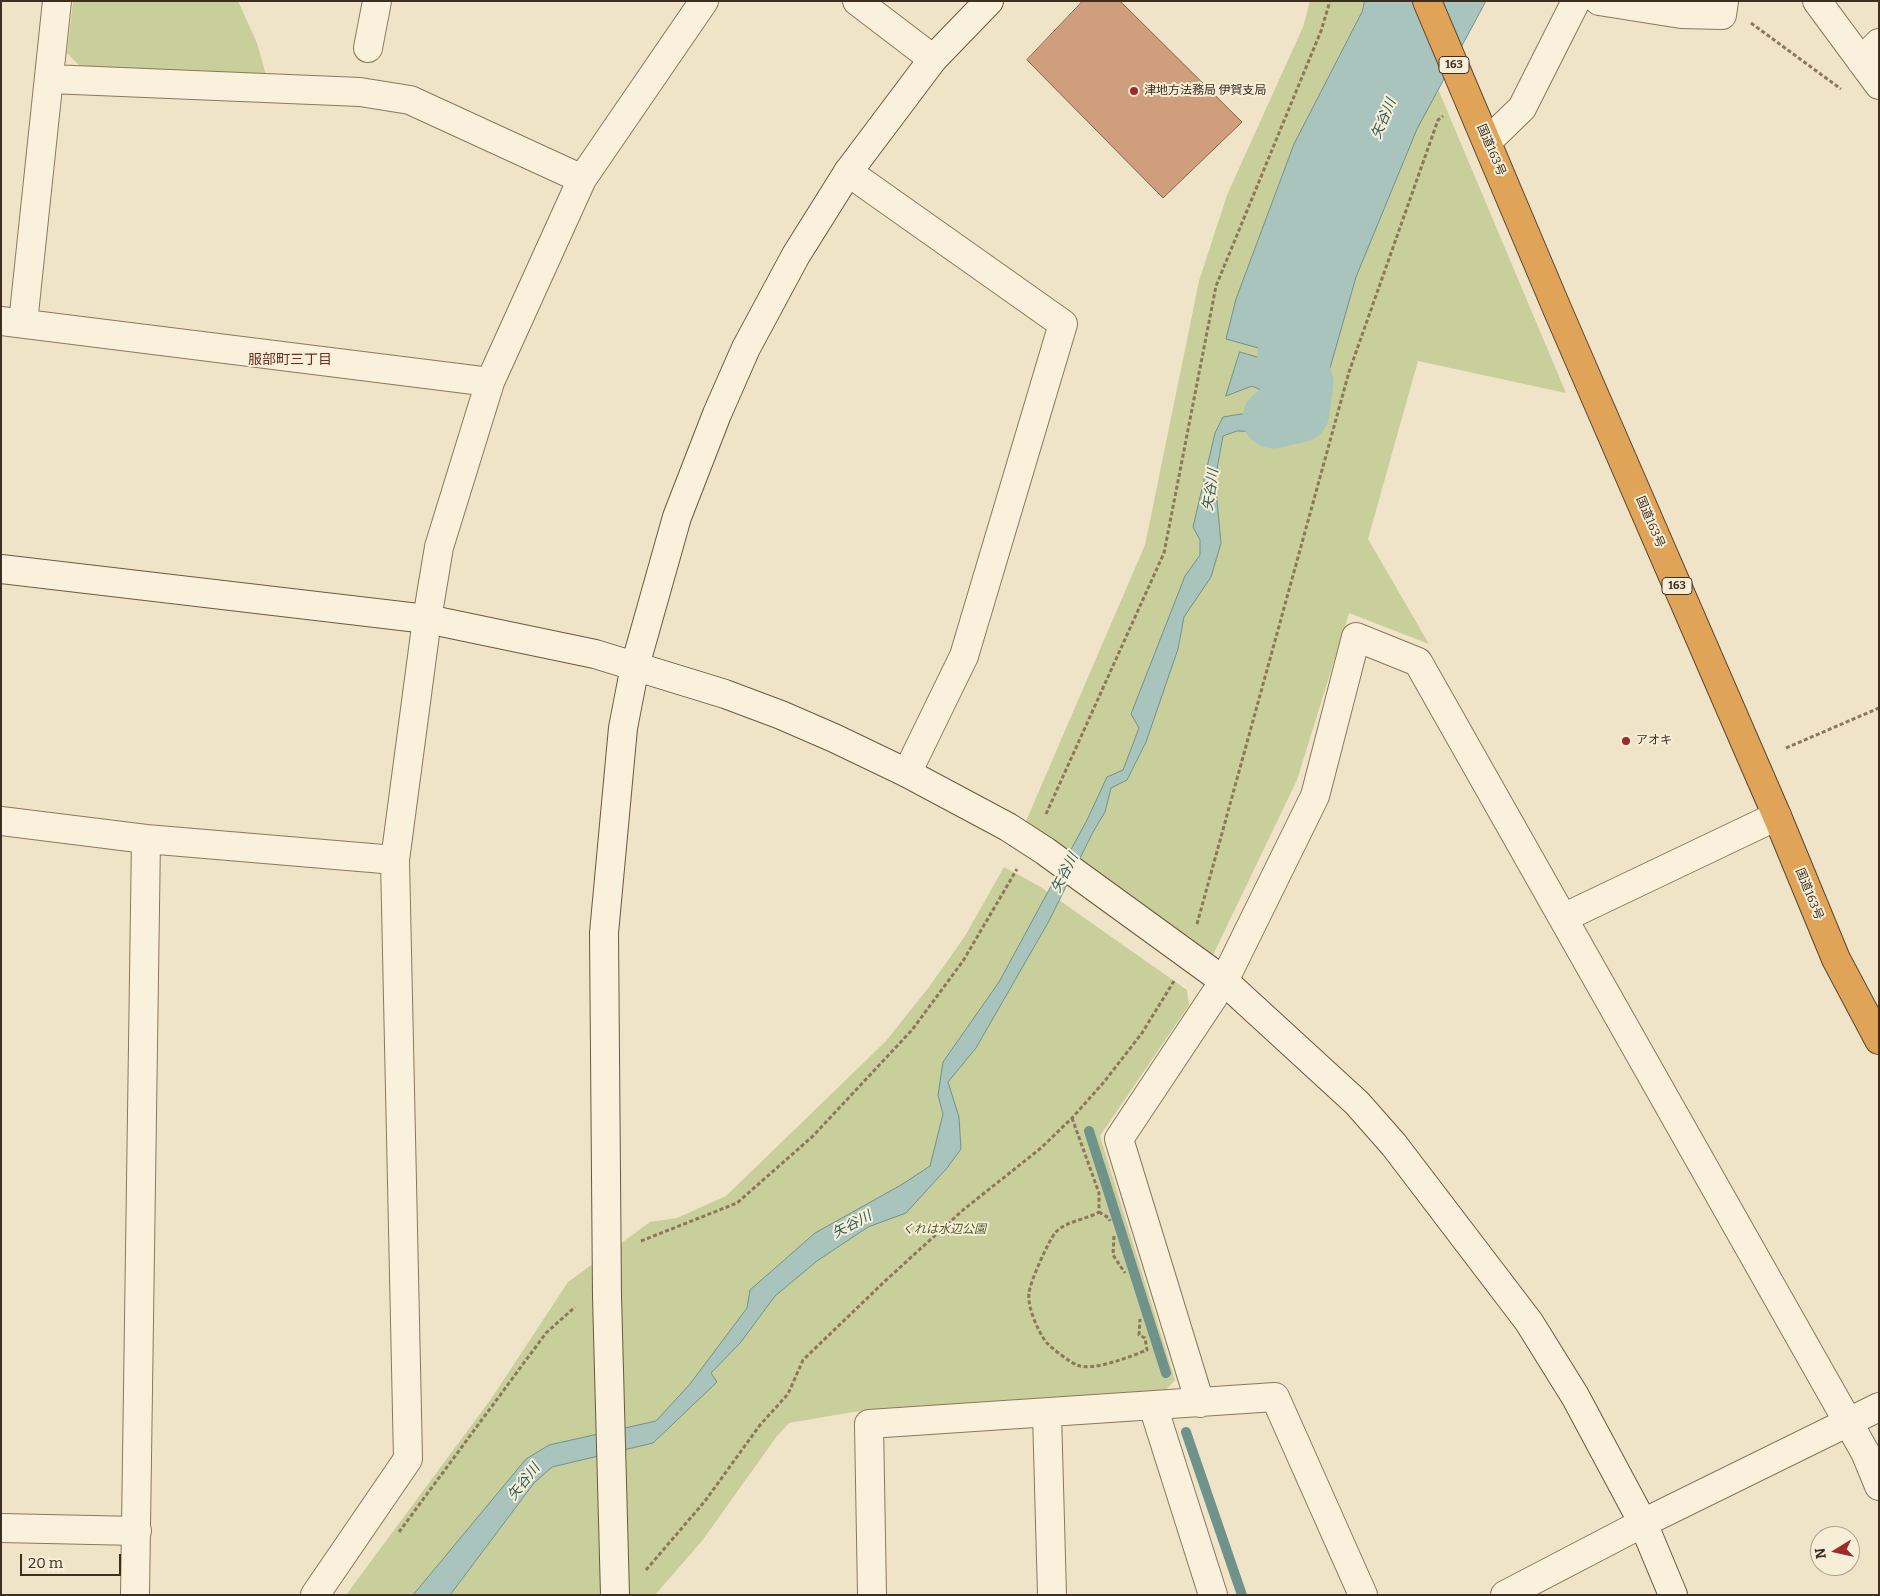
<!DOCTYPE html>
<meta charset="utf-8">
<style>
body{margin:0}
#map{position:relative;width:1880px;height:1596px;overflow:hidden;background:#f0e4c8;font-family:Bitter,serif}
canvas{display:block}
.frame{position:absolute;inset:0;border:2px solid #3d2e20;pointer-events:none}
.north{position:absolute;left:1810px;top:1526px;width:50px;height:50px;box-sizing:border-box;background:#f7eed8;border:1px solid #ada18e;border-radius:50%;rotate:261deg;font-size:14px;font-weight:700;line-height:20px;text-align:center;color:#3d2e20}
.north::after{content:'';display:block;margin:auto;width:18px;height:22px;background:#9e2a2b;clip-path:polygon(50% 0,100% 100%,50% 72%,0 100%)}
.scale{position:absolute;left:20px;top:1554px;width:101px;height:22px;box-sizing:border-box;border:2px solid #3d2e20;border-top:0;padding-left:6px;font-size:15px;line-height:18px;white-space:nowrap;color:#3d2e20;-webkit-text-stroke:4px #f7eed8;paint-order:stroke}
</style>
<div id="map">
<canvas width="1880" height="1596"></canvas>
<div class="frame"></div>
<div class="north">N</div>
<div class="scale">20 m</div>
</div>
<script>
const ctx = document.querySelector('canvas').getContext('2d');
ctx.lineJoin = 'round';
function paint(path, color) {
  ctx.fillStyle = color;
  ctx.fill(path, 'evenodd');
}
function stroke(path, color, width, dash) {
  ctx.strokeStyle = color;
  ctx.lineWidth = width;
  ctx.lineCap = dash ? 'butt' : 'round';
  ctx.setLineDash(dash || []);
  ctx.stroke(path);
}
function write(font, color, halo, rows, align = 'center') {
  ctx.font = font + ' Bitter,"Noto Sans JP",serif';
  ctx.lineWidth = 4;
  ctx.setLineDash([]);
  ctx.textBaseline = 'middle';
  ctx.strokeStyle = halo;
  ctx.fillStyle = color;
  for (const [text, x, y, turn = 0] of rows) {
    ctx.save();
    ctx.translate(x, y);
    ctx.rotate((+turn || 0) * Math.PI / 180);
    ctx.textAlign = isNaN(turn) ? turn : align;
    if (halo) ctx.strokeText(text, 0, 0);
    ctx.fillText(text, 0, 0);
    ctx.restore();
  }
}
paint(new Path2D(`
 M73,1H238L257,43L266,75L81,67L67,53Z
 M1310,1H1401L1566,393L1418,361L1368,539L1429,644L1349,613L1297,780L1213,955L1023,828L1145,545L1199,281L1227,195L1303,27Z
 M1004,867L1039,886L1187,990L1189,1005L1100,1136L1175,1380L1165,1391L853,1412L789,1423L777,1436L702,1541L655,1595H346L491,1399L568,1282L650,1222L677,1218L726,1196L886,1041L929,987L965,936Z`), '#c9cf9b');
const water = new Path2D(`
 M1365,1H1486L1417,129L1356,277L1330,368L1226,339L1236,299L1294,144L1362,12Z
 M1240,352L1317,375L1305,423L1284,432L1237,431L1223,436L1215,480L1221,543L1211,577L1184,617L1178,649L1146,742L1127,780L1111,788L1105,812L1093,832L1049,921L976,1048L948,1082L959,1117L961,1149L947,1168L906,1213L868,1227L817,1261L775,1296L741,1342L711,1373L717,1382L653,1443L552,1467L534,1483L450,1595H413L526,1459L549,1445L656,1421L690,1384L747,1308L750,1290L815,1233L901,1185L930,1166L943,1114L938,1095L943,1062L999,982L1087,820L1107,777L1123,770L1139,728L1131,714L1185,576L1200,555V540L1193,527L1215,433L1223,417L1259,411L1286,403L1289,392H1266L1252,386L1226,396Z`);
paint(water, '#a9c4bc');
stroke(water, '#6f938a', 1);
stroke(new Path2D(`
 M1089,1131L1166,1373
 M1186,1432L1242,1595`), '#6f938a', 10);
stroke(new Path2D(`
 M1273,418L1299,412L1303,382L1286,374L1289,346L1318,277`), '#a9c4bc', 61);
const building = new Path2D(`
 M1083,1H1120L1242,122L1163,198L1027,60Z`);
paint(building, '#cf9f7d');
stroke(building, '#8d5f41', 1);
const street = new Path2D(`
 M857,1L933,59
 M1599,1L1681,14L1722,15L1724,1
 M1817,1L1879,85
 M368,48L377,1
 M1861,61L1879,43
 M50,79L360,92L410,100L582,179
 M1487,142L1522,108L1576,1
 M848,172L1063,324L964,656L907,773
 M1,321L490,382
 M23,323L57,1
 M1,821L146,839L395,860
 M1563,918L1777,816
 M1200,1403L1119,1139L1224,981L1315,796L1356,637L1418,662L1865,1452L1879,1486
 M1153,1406L1213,1595
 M1047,1413L1052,1595
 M1,1528L137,1531
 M135,1595L146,839
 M315,1595L408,1459L395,860L427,619L439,547L490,382L582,179L704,1
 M872,1595L869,1424L1275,1397L1363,1595
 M1505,1595L1643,1523L1879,1407`);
const secondary = new Path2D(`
 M1,569L427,619L595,654L725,694L781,715L834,738L907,773L1008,827L1045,851L1224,981L1357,1103L1394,1145L1529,1322L1575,1396L1643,1523L1673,1595
 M615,1595L607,1296L604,933L623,728L635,666L677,517L717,414L746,348L796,255L848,172L933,59L989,1`);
const highway = new Path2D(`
 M1427,1L1558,311L1777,816L1836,959L1879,1040`);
stroke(street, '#8d765c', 30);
stroke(secondary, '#6f573f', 30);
stroke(highway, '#5b4430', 30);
stroke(new Path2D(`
 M1751,23L1841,89
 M1786,748L1879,708
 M1046,814L1164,553L1216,286L1321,31L1330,1
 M1197,924L1349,372L1438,120L1443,116
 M1072,1118L1099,1193V1212C1086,1220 1065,1221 1055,1233C1048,1242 1030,1282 1029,1293C1027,1307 1038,1331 1046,1342C1051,1348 1071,1363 1077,1365C1092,1372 1132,1356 1147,1350L1145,1338L1139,1335L1140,1319
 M1099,1212L1109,1218L1110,1221
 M1114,1236L1113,1255L1125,1273
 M641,1241L737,1203L813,1136L912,1030L963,961L1017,869
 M399,1532L546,1333L575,1307
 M646,1570L705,1501L760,1425L788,1394L803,1360L884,1282L963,1210L1041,1148L1072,1118L1104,1082L1142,1033L1174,981`), '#8d765c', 3, [4, 2.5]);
stroke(street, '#faf1dc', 28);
stroke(secondary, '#faf1dc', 28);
stroke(highway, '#e0a458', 28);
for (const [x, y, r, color] of [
 [1134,91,5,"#9e2a2b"],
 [1626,741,5,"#9e2a2b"]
]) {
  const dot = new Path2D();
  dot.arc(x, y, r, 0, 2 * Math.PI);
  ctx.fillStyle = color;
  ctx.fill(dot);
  stroke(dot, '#f7eed8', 2);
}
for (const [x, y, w] of [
 [1454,65,30],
 [1677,586,30]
]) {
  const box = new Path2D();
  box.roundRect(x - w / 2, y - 8.5, w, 17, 4);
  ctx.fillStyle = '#f7eed8';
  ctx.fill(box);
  stroke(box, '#3d2e20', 1);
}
write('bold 11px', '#3d2e20', null, [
 ["163",1454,65],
 ["163",1677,586]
]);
write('12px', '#3d2e20', '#f7eed8', [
 ["津地方法務局 伊賀支局",1144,91],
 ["アオキ",1636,741]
], 'left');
write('12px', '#3d2e20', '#f7eed8', [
 ["国道163号",1491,150,67],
 ["国道163号",1650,522,67],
 ["国道163号",1809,894,68]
]);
write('italic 12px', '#4d5a26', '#f7eed8', [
 ["くれは水辺公園",944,1230]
]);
write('italic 14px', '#2f5d5a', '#f7eed8', [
 ["矢谷川",1384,119,-67],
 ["矢谷川",1211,490,-82],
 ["矢谷川",1065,873,-63],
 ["矢谷川",852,1225,-28],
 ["矢谷川",524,1482,-52]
]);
write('14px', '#6b2e1e', '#f7eed8', [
 ["服部町三丁目",290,360]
]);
</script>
